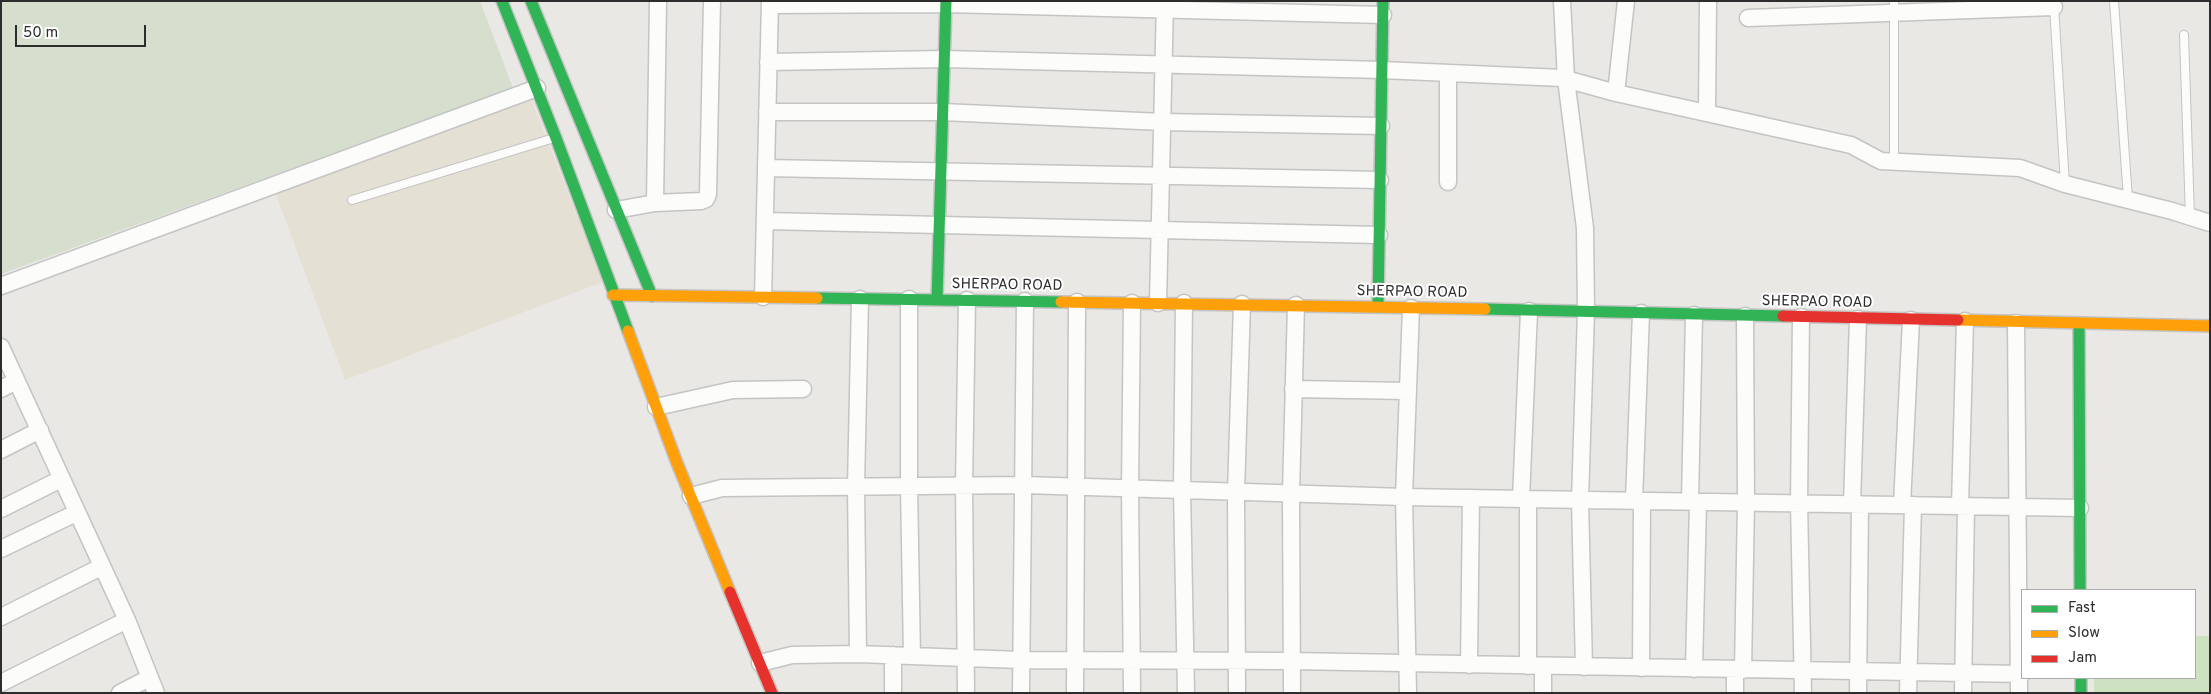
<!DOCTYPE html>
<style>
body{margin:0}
#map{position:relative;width:2211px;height:694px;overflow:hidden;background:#eae8e4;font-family:Overpass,sans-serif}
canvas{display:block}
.frame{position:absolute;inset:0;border:2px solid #2d2d2d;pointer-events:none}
.legend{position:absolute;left:2021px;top:589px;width:175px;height:90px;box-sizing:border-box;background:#fff;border:1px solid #ababab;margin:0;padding:6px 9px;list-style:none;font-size:15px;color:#2d2d2d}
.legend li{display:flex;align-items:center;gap:10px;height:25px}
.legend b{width:25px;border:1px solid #ababab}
.scale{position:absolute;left:15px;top:25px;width:131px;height:22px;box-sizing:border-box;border:2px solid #2d2d2d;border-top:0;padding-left:6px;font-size:15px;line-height:18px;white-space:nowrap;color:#2d2d2d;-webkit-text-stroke:4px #fff;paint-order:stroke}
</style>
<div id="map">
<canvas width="2211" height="694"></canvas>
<div class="frame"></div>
<ul class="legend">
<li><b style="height:6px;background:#30b455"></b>Fast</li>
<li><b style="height:6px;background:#ff9f0a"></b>Slow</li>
<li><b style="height:6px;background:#e5322d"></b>Jam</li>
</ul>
<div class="scale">50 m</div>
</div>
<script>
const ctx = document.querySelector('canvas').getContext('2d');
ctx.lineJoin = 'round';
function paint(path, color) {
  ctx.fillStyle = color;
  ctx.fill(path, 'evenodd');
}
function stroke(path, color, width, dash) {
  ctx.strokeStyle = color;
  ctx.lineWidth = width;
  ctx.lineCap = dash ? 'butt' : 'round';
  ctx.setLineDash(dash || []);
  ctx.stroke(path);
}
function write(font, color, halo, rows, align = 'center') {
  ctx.font = font + ' Overpass,sans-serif';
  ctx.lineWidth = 4;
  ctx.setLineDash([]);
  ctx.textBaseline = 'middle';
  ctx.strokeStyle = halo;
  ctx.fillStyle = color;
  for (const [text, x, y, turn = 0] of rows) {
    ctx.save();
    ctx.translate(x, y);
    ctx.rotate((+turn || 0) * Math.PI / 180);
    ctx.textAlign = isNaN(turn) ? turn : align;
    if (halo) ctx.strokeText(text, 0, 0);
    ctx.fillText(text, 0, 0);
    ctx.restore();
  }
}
paint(new Path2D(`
 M530,96L603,282L345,380L275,192Z`), '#e4e0d4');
paint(new Path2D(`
 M2195,636H2210V693H2094V678H2195Z`), '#cce2c0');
paint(new Path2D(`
 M1,1H480L513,88L1,274Z`), '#d6decd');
const lane = new Path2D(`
 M2114,1L2128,199
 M2054,6L2065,184
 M2184,35L2190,217
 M1894,162V1
 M352,200L554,138`);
const street = new Path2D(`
 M1562,1L1566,79L1585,228L1586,312L1580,500L1584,667
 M770,5L946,4L1383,15
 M1748,18L2054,7
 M768,62L944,59L1382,70L1562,78L1616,93L1851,145L1881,161L2020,168L2065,184L2172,211L2210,223
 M1616,93L1626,1
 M767,112H942L1162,122L1381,126
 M1707,113L1708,1
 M766,168L1380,180
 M1448,182V73
 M655,203L658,1
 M616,210L655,203L701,201L706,199L708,194L712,1
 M765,221L1379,235
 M1,286L537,88
 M763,297L770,1
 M909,299V486L912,656
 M1132,303L1130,489L1132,693
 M1158,303L1165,1
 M1184,303L1182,490L1186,693
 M1801,317L1799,503L1803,693
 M2016,323L2019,693
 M1,347L127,620L156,693
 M1,389L16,381
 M1293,389L1408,391
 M656,407L733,390L803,389
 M1,450L40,430
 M691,496L722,488L1024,485L1404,497L2080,508
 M1521,499L1529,311
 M1634,501L1641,313
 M1690,501L1694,315
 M1852,504L1858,319
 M1902,505L1911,320
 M1960,506L1965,321
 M1,509L61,479
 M1,549L76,513
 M1,617L101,567
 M858,654L856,487L860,299
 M893,655V693
 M760,663L792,655L858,654L1020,660L1291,661L2022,674
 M1469,665L1471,498
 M1528,666V499
 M1641,668L1642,501
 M1694,669L1698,502
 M1743,670L1746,502L1745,316
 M1,683L127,620
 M120,693L149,678
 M966,693L964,486L967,300
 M1021,693L1025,301
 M1075,693L1077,302
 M1237,693L1236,492L1242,304
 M1292,693L1291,493L1296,305
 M1408,693L1404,497L1411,308
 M1543,693V666
 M1735,693V670
 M1858,693L1860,504
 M1908,693L1913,505
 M1963,693L1966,506`);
const fast = new Path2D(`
 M502,1L556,138L628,331
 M531,1L652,296
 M817,298L1061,302
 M937,300L946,1
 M1378,307L1383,1
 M1485,309L1783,316
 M2079,324L2080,590
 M2081,678V693`);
const slow = new Path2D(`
 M613,295L817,298
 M1061,302L1485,309
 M1958,320L2210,326
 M628,331L677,463L730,592`);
const jam = new Path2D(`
 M1783,316L1958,320
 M730,592L772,693`);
stroke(lane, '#c4c4c4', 10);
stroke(street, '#c4c4c4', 19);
stroke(fast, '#c4c4c4', 14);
stroke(slow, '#c4c4c4', 14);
stroke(jam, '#c4c4c4', 14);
stroke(lane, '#fcfcfb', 8);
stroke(street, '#fcfcfb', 16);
stroke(fast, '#30b455', 11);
stroke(slow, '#ff9f0a', 11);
stroke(jam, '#e5322d', 11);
write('15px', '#2d2d2d', '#fff', [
 ["SHERPAO ROAD",1007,286,1],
 ["SHERPAO ROAD",1412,293,1],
 ["SHERPAO ROAD",1817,303,1]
]);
</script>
